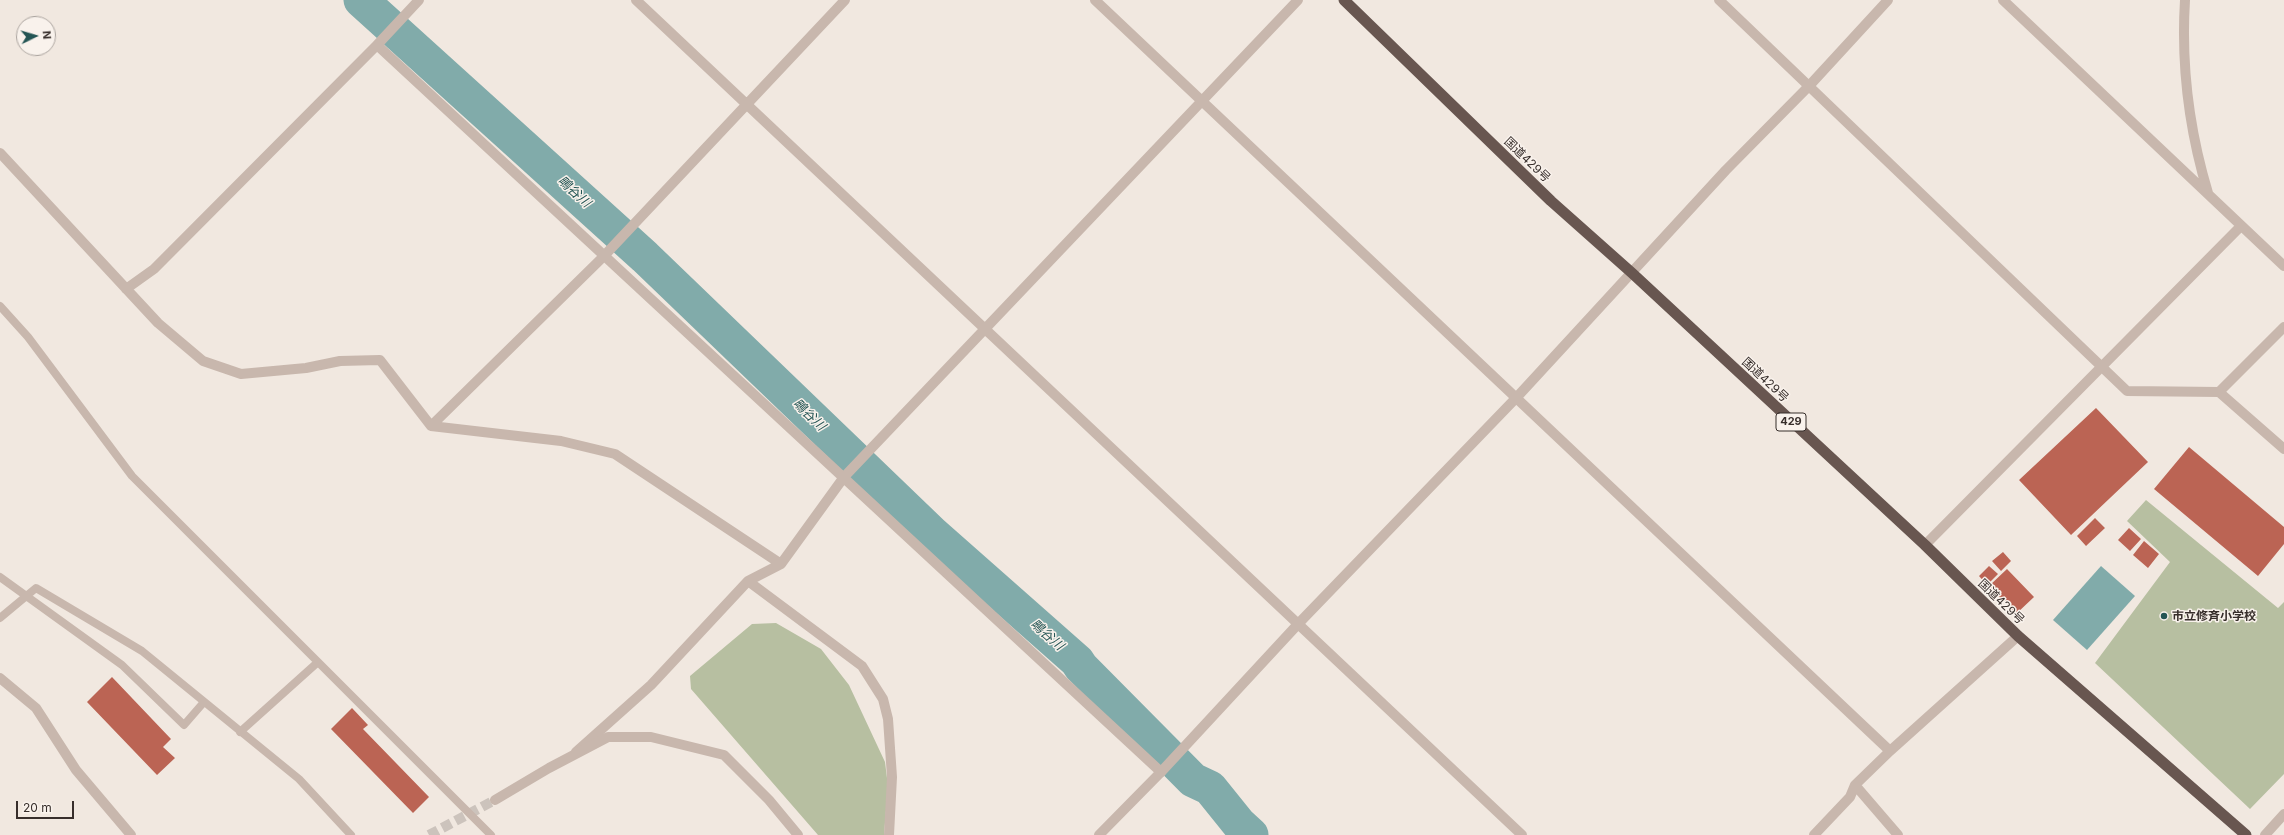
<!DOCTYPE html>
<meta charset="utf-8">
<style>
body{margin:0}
#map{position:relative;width:2284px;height:835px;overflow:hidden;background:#f1e8e0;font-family:Inter,sans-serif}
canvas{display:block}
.north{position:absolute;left:16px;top:16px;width:40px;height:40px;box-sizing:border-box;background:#f9f2ec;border:1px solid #aba49f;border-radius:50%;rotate:85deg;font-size:11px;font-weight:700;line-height:16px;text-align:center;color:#372e2b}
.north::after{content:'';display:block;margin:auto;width:14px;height:18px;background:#245554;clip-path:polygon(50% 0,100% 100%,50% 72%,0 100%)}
.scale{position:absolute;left:16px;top:801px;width:58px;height:18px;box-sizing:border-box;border:2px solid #372e2b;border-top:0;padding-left:5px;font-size:12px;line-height:14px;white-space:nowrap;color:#372e2b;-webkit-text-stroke:3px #f9f2ec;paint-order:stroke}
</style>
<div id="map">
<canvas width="2284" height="835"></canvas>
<div class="north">N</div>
<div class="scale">20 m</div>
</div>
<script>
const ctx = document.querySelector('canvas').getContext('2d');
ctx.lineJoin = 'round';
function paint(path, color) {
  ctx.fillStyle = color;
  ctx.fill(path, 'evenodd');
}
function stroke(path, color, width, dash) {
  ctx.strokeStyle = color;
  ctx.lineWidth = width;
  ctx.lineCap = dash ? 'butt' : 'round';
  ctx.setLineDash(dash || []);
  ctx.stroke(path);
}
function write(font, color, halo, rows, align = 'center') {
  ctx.font = font + ' Inter,"Noto Sans JP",sans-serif';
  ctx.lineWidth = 3;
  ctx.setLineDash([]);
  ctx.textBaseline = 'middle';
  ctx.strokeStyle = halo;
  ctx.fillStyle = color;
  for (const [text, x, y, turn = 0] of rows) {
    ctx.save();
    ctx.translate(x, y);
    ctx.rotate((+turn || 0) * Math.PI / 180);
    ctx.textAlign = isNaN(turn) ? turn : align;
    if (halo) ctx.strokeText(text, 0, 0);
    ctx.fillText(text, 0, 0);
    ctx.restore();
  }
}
paint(new Path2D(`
 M2146,500L2278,608L2284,602V774L2250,809L2095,663L2170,562L2127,521Z
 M776,623L821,649L849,685L885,762L888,786L884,835H818L691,689L690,676L752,624Z`), '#b7bfa1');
paint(new Path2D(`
 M2101,566L2135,596L2087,650L2053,620Z`), '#81abaa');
stroke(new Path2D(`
 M361,0L645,257L932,533L1077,661L1081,667L1193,780L1210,788L1239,824L1251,835`), '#81abaa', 35);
paint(new Path2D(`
 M2096,408L2148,462L2071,535L2019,480Z
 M2189,447L2284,527V544L2258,576L2154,489Z
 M2095,518L2105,528L2086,546L2077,536Z
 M2129,528L2141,539L2130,551L2118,540Z
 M2144,541L2159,554L2148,568L2133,555Z
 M2003,552L2011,561L2001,571L1992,561Z
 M1989,566L1998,574L1987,585L1979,576Z
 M2007,569L2034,597L2016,614L1989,586Z
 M112,677L171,739L163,747L175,758L157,775L87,702Z
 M352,708L368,725L363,729L429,797L413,813L331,729Z`), '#bb6454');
stroke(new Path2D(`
 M429,835L495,800`), '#ccc3bc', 10, [10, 5]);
stroke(new Path2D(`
 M0,306L28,337L132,476L491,835
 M0,577L122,665L184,725L204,702
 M0,618L36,588L142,651L299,779L351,835
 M240,732L318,662`), '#c8b7ad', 8);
stroke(new Path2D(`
 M636,0L1522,835
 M1095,0L1890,751
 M1719,0L2127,391L2219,392L2284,449
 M2003,0L2284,266
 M2185,0C2181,65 2189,130 2208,193
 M377,45L1161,772
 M0,153L158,323L203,361L241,374L306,368L340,361L380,360L431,426L561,441L615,454L781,564
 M126,289L154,269L377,45L419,0
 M2219,392L2284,327
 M431,426L603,257L845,0
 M1925,545L2240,227
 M748,581L862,666L883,699L888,719L892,777L889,835
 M0,678L36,708L76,770L131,835
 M576,752L651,685L748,581L781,564L844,477L1298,0
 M1855,785L1898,835
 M1814,835L1850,797L1855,785L1890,751L2018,636
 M2265,835L2284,814`), '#c8b7ad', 10);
stroke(new Path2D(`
 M495,800L549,768L608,737H651L724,755L769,800L798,835
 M1099,835L1161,772L1299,623L1517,397L1726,170L1809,86L1888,0`), '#c8b7ad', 10);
stroke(new Path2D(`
 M1344,0L1551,201L1632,273L1925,545L2018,636L2246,835`), '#685650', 11);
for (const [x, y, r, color] of [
 [2164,616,4,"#245554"]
]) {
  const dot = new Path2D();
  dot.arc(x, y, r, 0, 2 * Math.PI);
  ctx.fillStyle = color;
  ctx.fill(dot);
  stroke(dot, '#f9f2ec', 1.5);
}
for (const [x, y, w] of [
 [1791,422,30]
]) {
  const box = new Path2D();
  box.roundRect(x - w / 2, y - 9, w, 18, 3);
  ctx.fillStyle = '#f9f2ec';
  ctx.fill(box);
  stroke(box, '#372e2b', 1);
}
write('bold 11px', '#372e2b', null, [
 ["429",1791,422]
]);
write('12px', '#372e2b', '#f9f2ec', [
 ["国道429号",1527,160,44],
 ["国道429号",1765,380,43],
 ["国道429号",2001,602,44]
]);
write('bold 12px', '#372e2b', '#f9f2ec', [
 ["市立修斉小学校",2172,616]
], 'left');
write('italic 13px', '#245554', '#f9f2ec', [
 ["鴫谷川",574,192,42],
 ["鴫谷川",809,415,44],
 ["鴫谷川",1047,635,41]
]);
</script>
